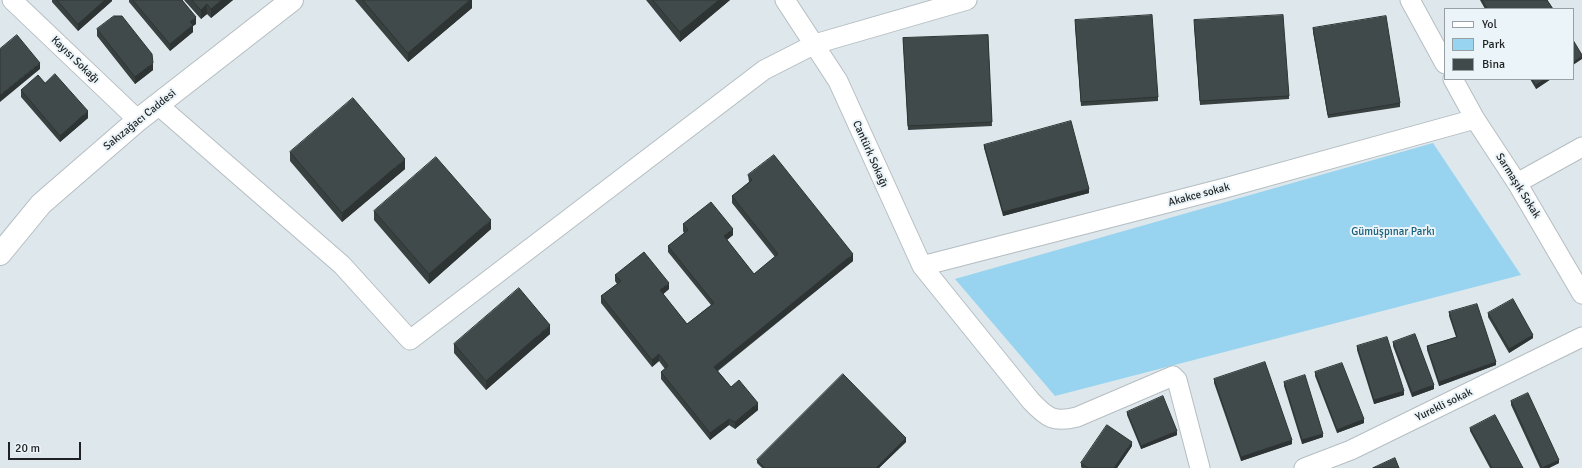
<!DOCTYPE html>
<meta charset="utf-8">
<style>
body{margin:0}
#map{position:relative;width:1582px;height:468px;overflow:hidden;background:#dee7eb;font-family:Signika,sans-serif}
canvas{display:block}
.legend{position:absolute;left:1444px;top:8px;width:130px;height:72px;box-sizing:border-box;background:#ebf4f8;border:1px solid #99a0a3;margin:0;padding:5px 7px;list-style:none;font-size:12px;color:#1f2224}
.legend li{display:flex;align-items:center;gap:8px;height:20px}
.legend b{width:20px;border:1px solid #99a0a3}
.scale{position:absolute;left:8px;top:442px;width:73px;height:18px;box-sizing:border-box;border:2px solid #1f2224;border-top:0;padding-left:5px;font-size:12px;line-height:14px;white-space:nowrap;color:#1f2224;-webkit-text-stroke:3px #ebf4f8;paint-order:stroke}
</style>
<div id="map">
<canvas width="1582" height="468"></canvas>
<ul class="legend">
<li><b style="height:5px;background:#fff"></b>Yol</li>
<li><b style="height:11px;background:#98d4ef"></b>Park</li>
<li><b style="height:11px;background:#414a4b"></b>Bina</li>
</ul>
<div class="scale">20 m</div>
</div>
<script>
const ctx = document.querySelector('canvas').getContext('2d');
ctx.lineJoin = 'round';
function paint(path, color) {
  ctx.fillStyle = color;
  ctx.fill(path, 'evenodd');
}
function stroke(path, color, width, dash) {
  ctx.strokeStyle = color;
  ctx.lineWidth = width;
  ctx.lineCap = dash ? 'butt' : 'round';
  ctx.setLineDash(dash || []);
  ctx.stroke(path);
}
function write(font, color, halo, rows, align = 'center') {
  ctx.font = font + ' Signika,sans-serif';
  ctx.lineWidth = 4;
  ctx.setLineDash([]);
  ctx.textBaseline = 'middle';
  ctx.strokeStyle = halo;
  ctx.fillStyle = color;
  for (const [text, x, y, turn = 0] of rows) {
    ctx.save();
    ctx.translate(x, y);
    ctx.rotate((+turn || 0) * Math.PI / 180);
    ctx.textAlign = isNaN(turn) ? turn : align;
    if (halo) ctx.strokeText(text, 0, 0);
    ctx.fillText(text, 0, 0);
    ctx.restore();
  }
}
paint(new Path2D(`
 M1433,143L1521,275L1055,396L955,279Z`), '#98d4ef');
const minor = new Path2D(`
 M12,0L138,120
 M785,0L838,81L922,266L1031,401C1047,418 1054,423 1077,417L1173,376L1177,380L1200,468
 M1410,0L1445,64
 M1453,79L1475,119L1517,183L1582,294
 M157,104L342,265L410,340L764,70L815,44L967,0
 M1517,183L1582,147
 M922,266L1225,188L1475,119
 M1304,468L1351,450L1582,337`);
const tertiary = new Path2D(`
 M0,254L41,204L138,120L292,0`);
stroke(minor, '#b5bec2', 21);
stroke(tertiary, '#b5bec2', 24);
stroke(minor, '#fff', 19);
stroke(tertiary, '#fff', 22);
paint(new Path2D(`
 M52,0H112V1L78,31L52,2Z
 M129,0H182L196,24L193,26V32L170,51L129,2Z
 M184,0H233L211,18L207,14L201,19Z
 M355,0H472V8L408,62Z
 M646,0H730L680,42Z
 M1480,0H1547L1553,9H1485Z
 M1075,24L1158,97V101L1081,106Z
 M1194,24L1289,96V99L1200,105Z
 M1313,28L1400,103V107L1328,118L1313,32Z
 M97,29L153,70L135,84L97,36Z
 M988,35L992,126L908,130L903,38Z
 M1530,79H1551L1536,89Z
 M45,83L88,118L60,142L21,97V90Z
 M984,145L1089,193L1003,216L984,148Z
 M290,152L405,169L342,222L290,161Z
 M748,175L853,261L718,371L731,387L758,410L735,429L729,425L710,440L661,379V372L665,369L659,361L652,367L601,303V296L617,284L615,281V275L669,289L663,294L687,324L711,305L668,252V246L684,233L683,231V224L733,235L727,240L754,274L775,257L732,203V196L749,182Z
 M374,211L491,229L429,284L374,220Z
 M1449,312L1496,365L1439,386L1427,350V346L1456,337L1449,316Z
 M1488,313L1533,338L1509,353L1488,317Z
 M550,334L486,390L454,353V344Z
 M1393,342L1434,389L1412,397L1393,346Z
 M1357,346L1404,395L1374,404L1357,350Z
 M1315,372L1364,423L1337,433L1315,376Z
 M1214,379L1292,444L1241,461L1214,383Z
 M1284,382L1323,437L1302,444L1284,386Z
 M1511,401L1559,463L1549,468H1540L1511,405Z
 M1127,412L1177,435L1141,449L1127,415Z
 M1470,428L1523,468H1490L1470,431Z
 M906,442L879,468H762L757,463V460Z
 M1132,446L1117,468H1082L1081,467V463Z`), '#384040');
paint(new Path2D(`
 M105,0H112V1L78,31V24Z
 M222,0H233L211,18V9Z
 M470,0H472V8L408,62V53Z
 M719,0H730L680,42V32Z
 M207,4V14L201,19V10Z
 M196,17V24L193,26V32L170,51V44L190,22Z
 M1582,56V59L1573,65V62Z
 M40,63V69L0,102V95Z
 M153,63V70L135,84V77Z
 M1545,79H1551L1536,89V85Z
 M88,111V118L60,142V136Z
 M405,159V169L342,222V213Z
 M1089,189V193L1003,216V212Z
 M491,220V229L429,284V274Z
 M733,229V235L724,242V236Z
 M853,254V261L714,373V367Z
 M669,283V289L660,297V290Z
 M550,325V334L486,390V381Z
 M1533,335V338L1509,353V349Z
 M659,354V361L652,367V360Z
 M1496,362V365L1439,386V382Z
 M1434,385V389L1412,397V393Z
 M1404,391V395L1374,404V400Z
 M758,403V410L735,429V422Z
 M729,419V425L710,440V433Z
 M1364,419V423L1337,433V430Z
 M1177,431V435L1141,449V446Z
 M1323,434V437L1302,444V440Z
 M906,438V442L879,468H876Z
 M1292,440V444L1241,461V457Z
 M1132,442V446L1117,468H1114Z
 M1559,460V463L1549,468H1542Z`), '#2e3434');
const building = new Path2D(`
 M57,0H105L78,24Z
 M133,0H182L196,17L190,22L193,25L170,44Z
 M192,0H222L211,9L207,4L201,10Z
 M363,0H470L408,53Z
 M653,0H719L680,32Z
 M1482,0H1547L1553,9H1488Z
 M1152,15L1158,97L1081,102L1075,20Z
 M1283,15L1289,96L1200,101L1194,20Z
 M114,16H122L152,54L153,63L135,77L97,29Z
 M1386,16L1400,103L1328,115L1313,28Z
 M17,35L40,63L0,95V49Z
 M988,35L992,122L908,126L903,38Z
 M1573,40L1582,55V56L1573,62Z
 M55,74L88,111L60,136L21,90L38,75L45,83Z
 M1532,79H1545L1536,85Z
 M353,98L405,159L342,213L290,152Z
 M1071,121L1089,189L1003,212L984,145Z
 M774,155L853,254L714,367L731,387L739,380L758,403L735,422L729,419L710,433L661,372L668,366L659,354L652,360L601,296L621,281L615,275L644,252L669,283L660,290L687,324L714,303L668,246L688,230L683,224L711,202L733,229L724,236L754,274L778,254L732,196L752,180L748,175Z
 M436,157L491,220L429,274L374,211Z
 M519,288L550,325L486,381L454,344Z
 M1513,299L1533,335L1509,349L1488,313Z
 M1477,304L1496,362L1439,382L1427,346L1457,337L1449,312Z
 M1415,334L1434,385L1412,393L1393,342Z
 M1387,337L1404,391L1374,400L1357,346Z
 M1265,362L1292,440L1241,457L1214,379Z
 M1342,363L1364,419L1337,430L1315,372Z
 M843,374L906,438L876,468H765L757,460Z
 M1305,375L1323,434L1302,440L1284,382Z
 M1528,393L1559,460L1542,468L1511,401Z
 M1163,396L1177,431L1141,446L1127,412Z
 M1495,415L1523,468H1492L1470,428Z
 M1107,425L1132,442L1114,468H1088L1081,463Z
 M1395,458L1399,468H1373Z`);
paint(building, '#414a4b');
stroke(building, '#2e3434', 1);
write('11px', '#1f2224', '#ebf4f8', [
 ["Kayısı Sokağı",75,60,44],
 ["Sakızağacı Caddesi",140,120,-39],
 ["Cantürk Sokağı",870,154,66],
 ["Sarmaşık Sokak",1518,186,58],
 ["Akakce sokak",1199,195,-15],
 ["Yurekli sokak",1444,405,-26]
]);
write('11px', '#175f7a', '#ebf4f8', [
 ["Gümüşpınar Parkı",1393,232]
]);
</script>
